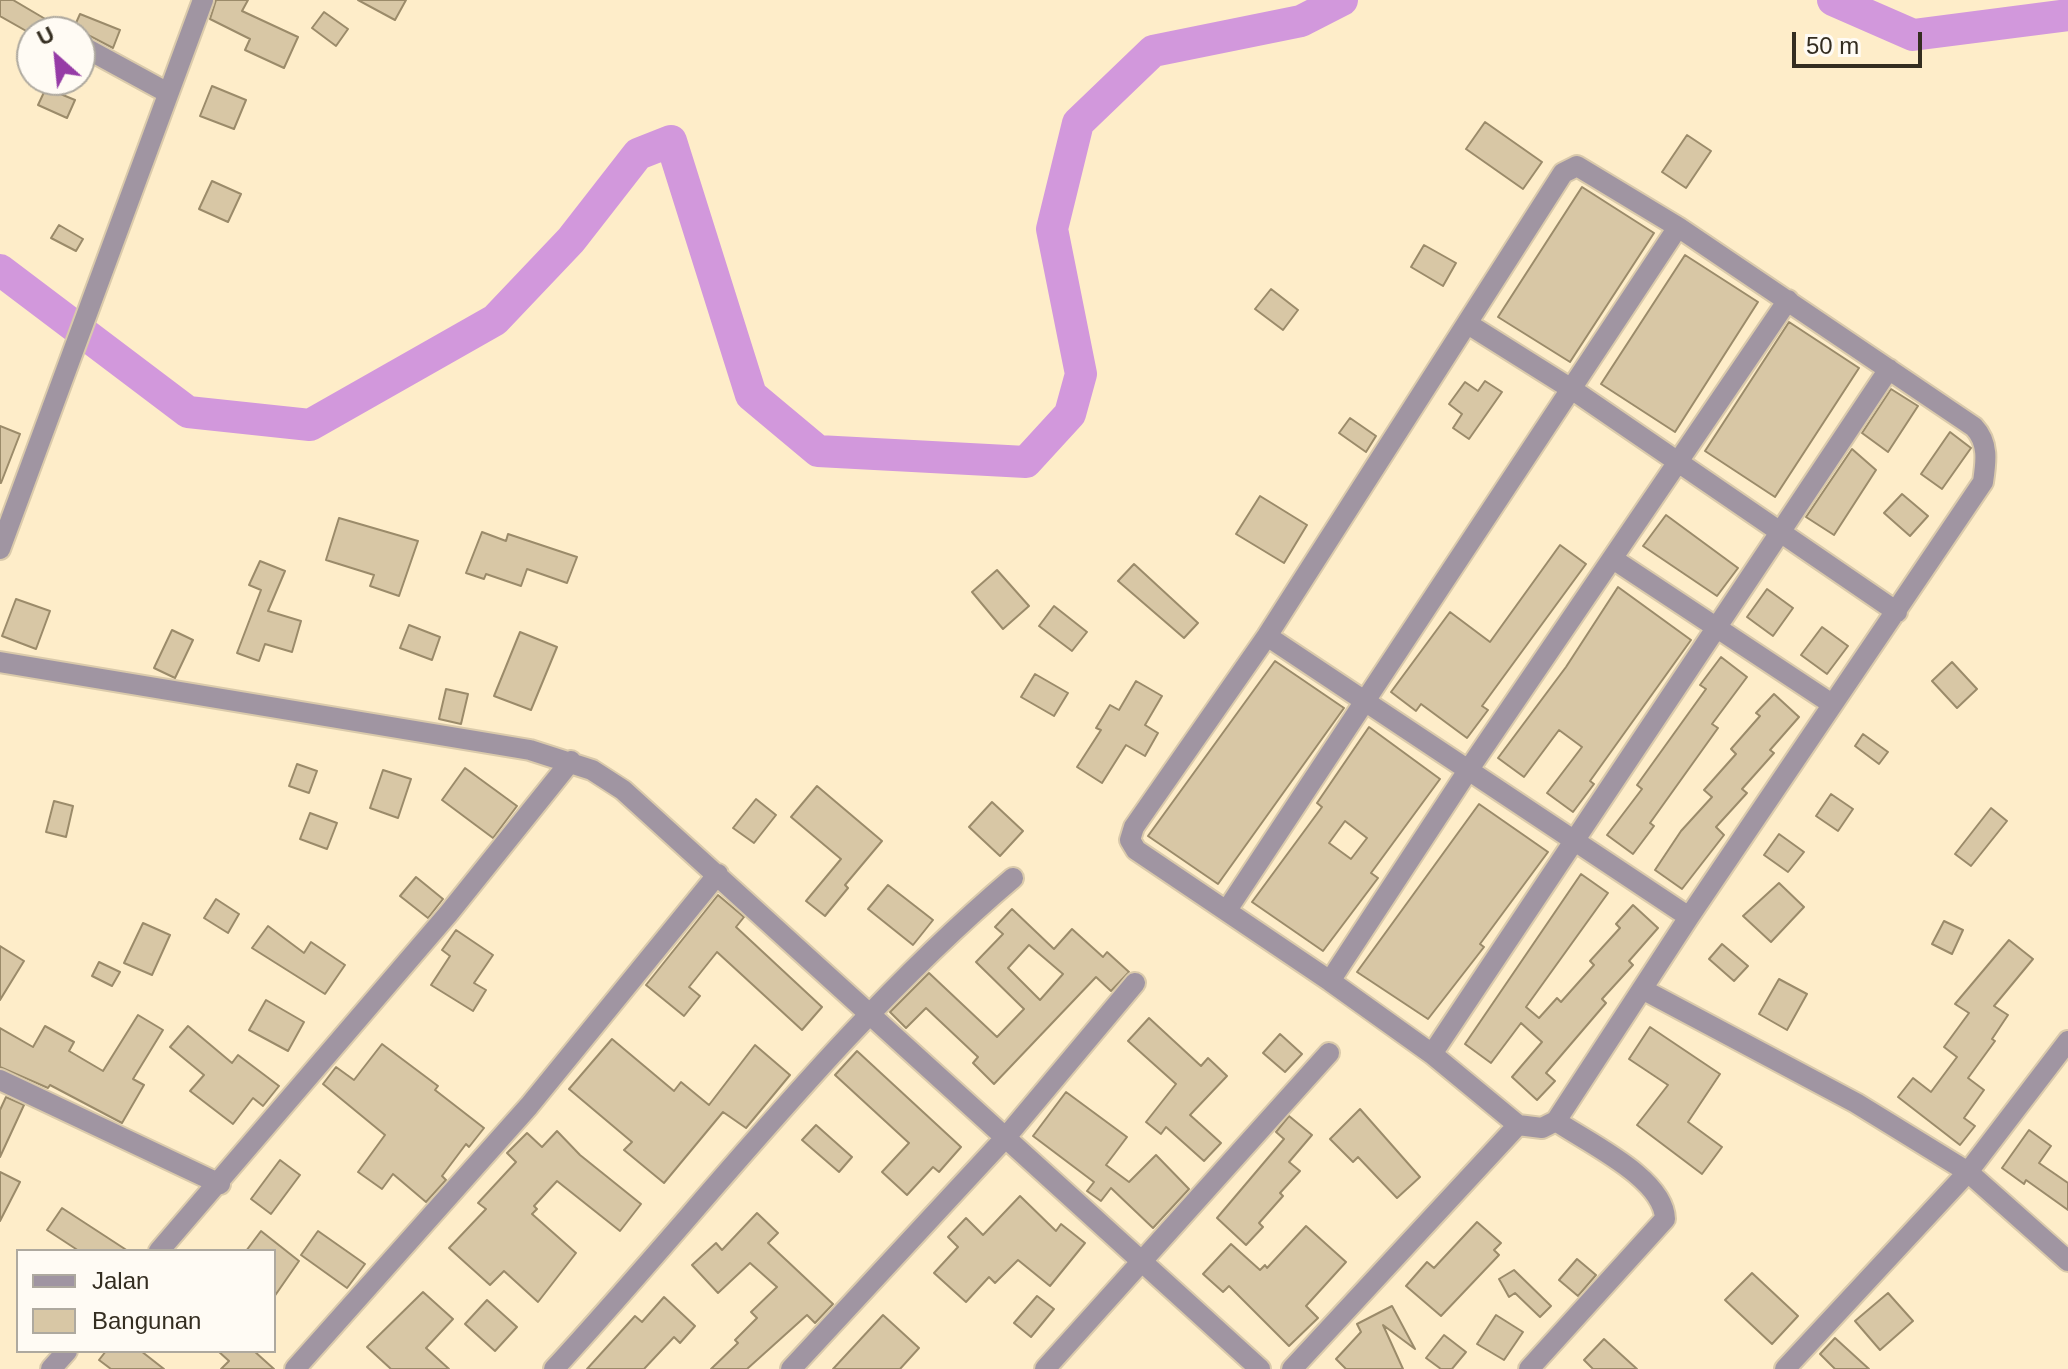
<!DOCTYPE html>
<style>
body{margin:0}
#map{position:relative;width:2068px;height:1369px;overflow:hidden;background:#feedc9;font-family:Arial,sans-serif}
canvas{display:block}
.legend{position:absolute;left:16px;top:1249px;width:260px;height:104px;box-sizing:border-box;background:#fffbf4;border:2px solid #aea99f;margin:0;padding:10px 14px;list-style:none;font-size:24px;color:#342d20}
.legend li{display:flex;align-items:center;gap:16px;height:40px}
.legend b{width:40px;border:2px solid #aea99f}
.north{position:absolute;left:16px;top:16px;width:80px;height:80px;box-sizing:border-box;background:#fffbf4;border:2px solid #aea99f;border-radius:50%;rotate:333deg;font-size:22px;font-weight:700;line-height:32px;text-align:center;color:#342d20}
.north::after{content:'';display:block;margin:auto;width:28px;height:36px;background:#963ba6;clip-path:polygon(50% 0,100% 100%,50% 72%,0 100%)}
.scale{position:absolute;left:1792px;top:32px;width:130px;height:36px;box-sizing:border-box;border:4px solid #342d20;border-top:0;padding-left:10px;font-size:24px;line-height:28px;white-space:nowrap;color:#342d20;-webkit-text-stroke:6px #fffbf4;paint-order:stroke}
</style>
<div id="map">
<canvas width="2068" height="1369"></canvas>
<ul class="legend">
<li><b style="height:10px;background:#a095a2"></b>Jalan</li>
<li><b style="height:22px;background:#d8c7a5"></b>Bangunan</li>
</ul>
<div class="north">U</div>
<div class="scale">50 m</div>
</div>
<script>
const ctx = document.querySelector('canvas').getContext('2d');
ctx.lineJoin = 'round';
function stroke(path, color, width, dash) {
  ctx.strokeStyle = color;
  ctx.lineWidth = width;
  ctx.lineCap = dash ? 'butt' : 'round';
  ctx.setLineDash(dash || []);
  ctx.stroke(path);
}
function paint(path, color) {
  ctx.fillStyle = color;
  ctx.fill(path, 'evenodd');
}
stroke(new Path2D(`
 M1833,0L1913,35L2068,15
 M0,270L188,412L310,425L495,320L571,240L638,154L671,141L751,395L818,451L1026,462L1070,414L1081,374L1052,229L1078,123L1153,51L1301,21L1342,0`), '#d298dc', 32);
const building = new Path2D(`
 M0,0H13L47,20L40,32H28L0,16Z
 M216,0H248L242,11L298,37L284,68L245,50L250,39L210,19Z
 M358,0H406L395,20Z
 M324,12L348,29L336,46L312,28Z
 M80,14L120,30L113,48L86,34L72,32Z
 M212,86L246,100L234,129L200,116Z
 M46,88L75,100L67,118L38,105Z
 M1485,122L1542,162L1523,189L1466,149Z
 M1687,135L1711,151L1686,188L1662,172Z
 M212,181L241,194L228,222L199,209Z
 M1582,187L1654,233L1570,362L1498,317Z
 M59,225L83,239L76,251L51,238Z
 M1424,245L1456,263L1443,286L1411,267Z
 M1685,255L1758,302L1675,432L1601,384Z
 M1271,289L1298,310L1283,330L1255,309Z
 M1789,322L1859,368L1775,497L1705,451Z
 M1485,381L1502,392L1469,439L1453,428L1462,414L1449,404L1465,382L1478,391Z
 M1891,389L1918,406L1888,452L1862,433Z
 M1350,418L1376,436L1366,452L1339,433Z
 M0,426L20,434L1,483H0Z
 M1950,432L1971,448L1942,489L1921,474Z
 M1852,449L1876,470L1834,535L1806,517Z
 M1902,494L1928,516L1910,536L1884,513Z
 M1260,496L1307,525L1284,563L1236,534Z
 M1666,515L1738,568L1717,596L1643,546Z
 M339,518L418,541L399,596L370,586L374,575L326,560Z
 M482,532L506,541L508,534L577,557L567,583L527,569L521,586L486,574L484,579L466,573Z
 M1560,545L1586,564L1482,706L1488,710L1467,738L1421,704L1416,711L1391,692L1450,612L1490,642Z
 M260,561L285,571L268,611L301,621L292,652L265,644L259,661L237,653L261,590L249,585Z
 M1134,564L1198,623L1184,638L1118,581Z
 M997,570L1029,606L1003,629L972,592Z
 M1618,587L1691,640L1590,781L1594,784L1573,812L1547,793L1582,747L1559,730L1524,777L1498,758L1566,667Z
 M1767,589L1793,608L1773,636L1747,617Z
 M16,599L50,611L36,649L2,636Z
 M1054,606L1087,632L1072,651L1039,626Z
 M409,625L440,637L432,660L400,648Z
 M1822,627L1848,646L1827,674L1801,655Z
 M172,630L193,640L175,678L154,668Z
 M520,632L557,647L531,710L494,696Z
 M1721,657L1747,677L1712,724L1718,728L1650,823L1654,826L1633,854L1607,835L1642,789L1637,785L1706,689L1700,685Z
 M1275,661L1344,708L1218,884L1148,836Z
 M1952,662L1977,689L1957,708L1932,681Z
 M1035,674L1068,693L1054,716L1021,697Z
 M1136,681L1162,696L1145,725L1158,733L1145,756L1126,745L1102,783L1077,767L1101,730L1096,728L1110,705L1119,710Z
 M446,689L468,694L461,724L439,719Z
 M1774,694L1799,717L1770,750L1774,753L1742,789L1747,793L1716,827L1724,835L1682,889L1655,870L1681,831L1712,797L1704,790L1736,754L1731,749L1760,716L1756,713Z
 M1369,727L1440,779L1371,873L1378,878L1323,951L1252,902L1322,807L1317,803ZM1345,821L1367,838L1351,859L1329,843Z
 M1863,734L1888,752L1879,764L1855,746Z
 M297,764L317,771L309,793L289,786Z
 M465,768L517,806L493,838L442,800Z
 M383,770L411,779L398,818L370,808Z
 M817,786L882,841L845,885L848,888L825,916L806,901L841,859L791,817Z
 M1831,794L1853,809L1838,831L1816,816Z
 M756,799L776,815L754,843L733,828Z
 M54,801L73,806L66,837L46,832Z
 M992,802L1023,831L1000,856L969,827Z
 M1479,804L1548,852L1480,944L1484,947L1428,1019L1357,972Z
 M1991,808L2007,821L1971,866L1955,854Z
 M310,813L337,823L327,849L300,839Z
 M1779,834L1804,852L1788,872L1764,855Z
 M1581,874L1608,893L1526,1007L1539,1018L1557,998L1561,1002L1594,965L1590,961L1620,928L1616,924L1633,905L1658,928L1629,961L1633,965L1602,999L1606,1003L1546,1073L1555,1081L1537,1100L1512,1077L1542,1042L1521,1023L1491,1063L1465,1044Z
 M416,877L443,899L428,918L400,896Z
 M1779,883L1804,907L1771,942L1743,916Z
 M888,885L933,920L913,945L868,909Z
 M718,895L744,917L736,927L822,1007L802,1030L717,952L689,987L700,996L684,1016L646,985Z
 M216,899L239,914L228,933L204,918Z
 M1012,909L1054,949L1072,929L1103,957L1107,952L1129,972L1111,991L1096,977L994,1084L973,1063L978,1057L926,1008L906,1028L890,1012L929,973L997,1037L1024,1009L976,962L1003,934L995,927ZM1029,945L1063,974L1040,1000L1008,968Z
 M1944,921L1963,930L1952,954L1932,944Z
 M143,923L170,935L152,975L124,963Z
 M268,926L304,953L311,942L345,965L325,994L252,948Z
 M456,930L493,955L474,983L486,990L473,1011L431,985L450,956L442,950Z
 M2009,940L2033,959L1994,1006L2008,1015L1992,1039L1995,1041L1968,1078L1984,1090L1964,1118L1975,1126L1960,1145L1898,1097L1913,1078L1931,1092L1957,1057L1944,1047L1969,1013L1955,1004Z
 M1722,944L1748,966L1734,981L1709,959Z
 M0,946L24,961L0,1000Z
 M99,962L120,972L112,986L92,976Z
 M1779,979L1807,994L1787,1030L1759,1014Z
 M266,1000L304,1022L288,1051L249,1030Z
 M138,1015L163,1030L133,1079L144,1085L122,1123L50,1085L48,1088L0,1067V1028L33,1047L45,1026L74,1042L69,1051L103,1071Z
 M1149,1018L1201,1066L1208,1058L1227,1076L1190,1115L1221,1143L1204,1161L1166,1127L1161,1134L1146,1122L1176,1084L1128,1041Z
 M188,1026L232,1063L238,1055L279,1086L263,1106L253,1098L233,1124L190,1091L204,1075L170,1047Z
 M1650,1027L1720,1074L1688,1122L1722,1147L1702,1174L1637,1125L1668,1085L1629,1059Z
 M1280,1034L1302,1054L1285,1072L1263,1053Z
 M612,1039L674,1091L681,1082L709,1105L755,1045L790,1075L746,1128L723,1112L664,1183L624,1150L632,1142L569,1089Z
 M382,1044L438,1086L435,1090L484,1128L469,1147L466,1144L442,1176L446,1180L426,1202L393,1174L382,1189L358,1172L385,1135L323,1084L336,1067L354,1080Z
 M857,1051L961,1147L939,1172L933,1167L907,1195L882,1172L909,1143L835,1075Z
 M1066,1092L1127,1137L1106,1165L1129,1182L1156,1155L1189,1189L1153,1228L1111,1188L1101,1201L1087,1191L1094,1182L1033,1136Z
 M6,1097L24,1105L0,1157V1110Z
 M1360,1109L1420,1177L1397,1198L1358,1157L1353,1162L1330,1139Z
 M1289,1116L1312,1135L1289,1162L1300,1171L1280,1193L1283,1196L1259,1223L1263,1227L1246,1245L1217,1218L1284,1139L1276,1132Z
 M816,1125L852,1157L839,1172L802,1140Z
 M2029,1130L2051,1146L2039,1163L2068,1183V1210L2026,1180L2024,1184L2002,1168Z
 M557,1131L580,1155L641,1204L620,1231L557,1181L534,1206L537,1209L532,1214L576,1253L538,1302L504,1271L490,1285L449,1248L486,1209L478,1203L516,1162L507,1153L527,1133L542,1147Z
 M280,1160L300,1175L271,1214L251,1199Z
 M0,1172L20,1182L0,1221Z
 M1020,1196L1056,1231L1061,1224L1085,1243L1050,1286L1018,1260L995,1283L989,1277L966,1302L934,1273L958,1247L948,1237L966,1218L983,1235Z
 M62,1208L128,1251H79L47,1230Z
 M757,1213L778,1233L768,1243L833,1304L815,1323L807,1315L747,1369H711L738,1343L735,1340L757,1318L751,1312L777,1287L750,1263L718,1293L692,1265L716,1243L722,1250Z
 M1477,1222L1501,1243L1494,1250L1499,1255L1441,1316L1406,1286L1427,1262L1434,1268Z
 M1306,1226L1346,1262L1306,1306L1318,1318L1289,1346L1229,1286L1223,1292L1203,1274L1231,1244L1260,1270L1265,1265L1267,1268Z
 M261,1231L299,1261L274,1297V1251H246Z
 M318,1231L365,1264L347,1288L301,1255Z
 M1577,1259L1596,1275L1578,1296L1559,1280Z
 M1514,1270L1551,1306L1540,1317L1515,1293L1509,1297L1499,1279Z
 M1752,1273L1798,1316L1772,1344L1725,1300Z
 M423,1292L453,1319L426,1348L449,1369H391L367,1347Z
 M1888,1293L1913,1321L1880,1350L1855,1321Z
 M1037,1296L1054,1309L1031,1337L1014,1323Z
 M664,1297L695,1326L680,1343L674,1337L644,1369H587L635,1316L642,1322Z
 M487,1300L517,1327L495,1351L465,1324Z
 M1392,1306L1415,1349L1383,1325L1403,1369H1346L1336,1359L1361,1332L1357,1324Z
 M883,1315L919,1348L900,1369H833Z
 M1496,1315L1523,1332L1504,1360L1477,1344Z
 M1444,1335L1466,1352L1452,1369H1441L1426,1358Z
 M1835,1338L1869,1369H1835L1820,1354Z
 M1604,1339L1637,1369H1593L1584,1360Z
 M106,1351H141L164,1369H111L99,1360Z
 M218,1351H254L274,1369H221L229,1361Z`);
paint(building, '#d8c7a5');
stroke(building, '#9b8b6a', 2);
const minor = new Path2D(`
 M53,31L55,32
 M80,45L168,93
 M1577,166L1678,227L1974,427C1989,443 1986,462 1983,482L1689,917L1556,1121L1542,1128L1518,1125L1432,1054L1330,981L1136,850L1130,840L1134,827L1267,636L1563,173Z
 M1468,324L1573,390L1897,612
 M0,549L203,0
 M1613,559L1832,704
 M1267,636L1689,917
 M0,662L530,750L592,770L623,790L1260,1369
 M1227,910L1678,227
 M1330,981L1469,769L1788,300
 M1642,989L1856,1103L1968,1172L2068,1261
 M1432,1054L1889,369
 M0,1080L220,1184
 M159,1251L449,913L571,761
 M51,1369L67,1351
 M295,1369L529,1106L718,874
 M554,1369C704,1206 844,1021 1013,878
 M791,1369L1006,1137L1135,983
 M1045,1369L1329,1053
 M1292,1369L1518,1125
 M1529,1369L1665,1219C1664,1178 1588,1143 1556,1121
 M1785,1369L1968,1172L2068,1041`);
stroke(minor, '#dacaab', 24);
stroke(minor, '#a095a2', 20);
</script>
